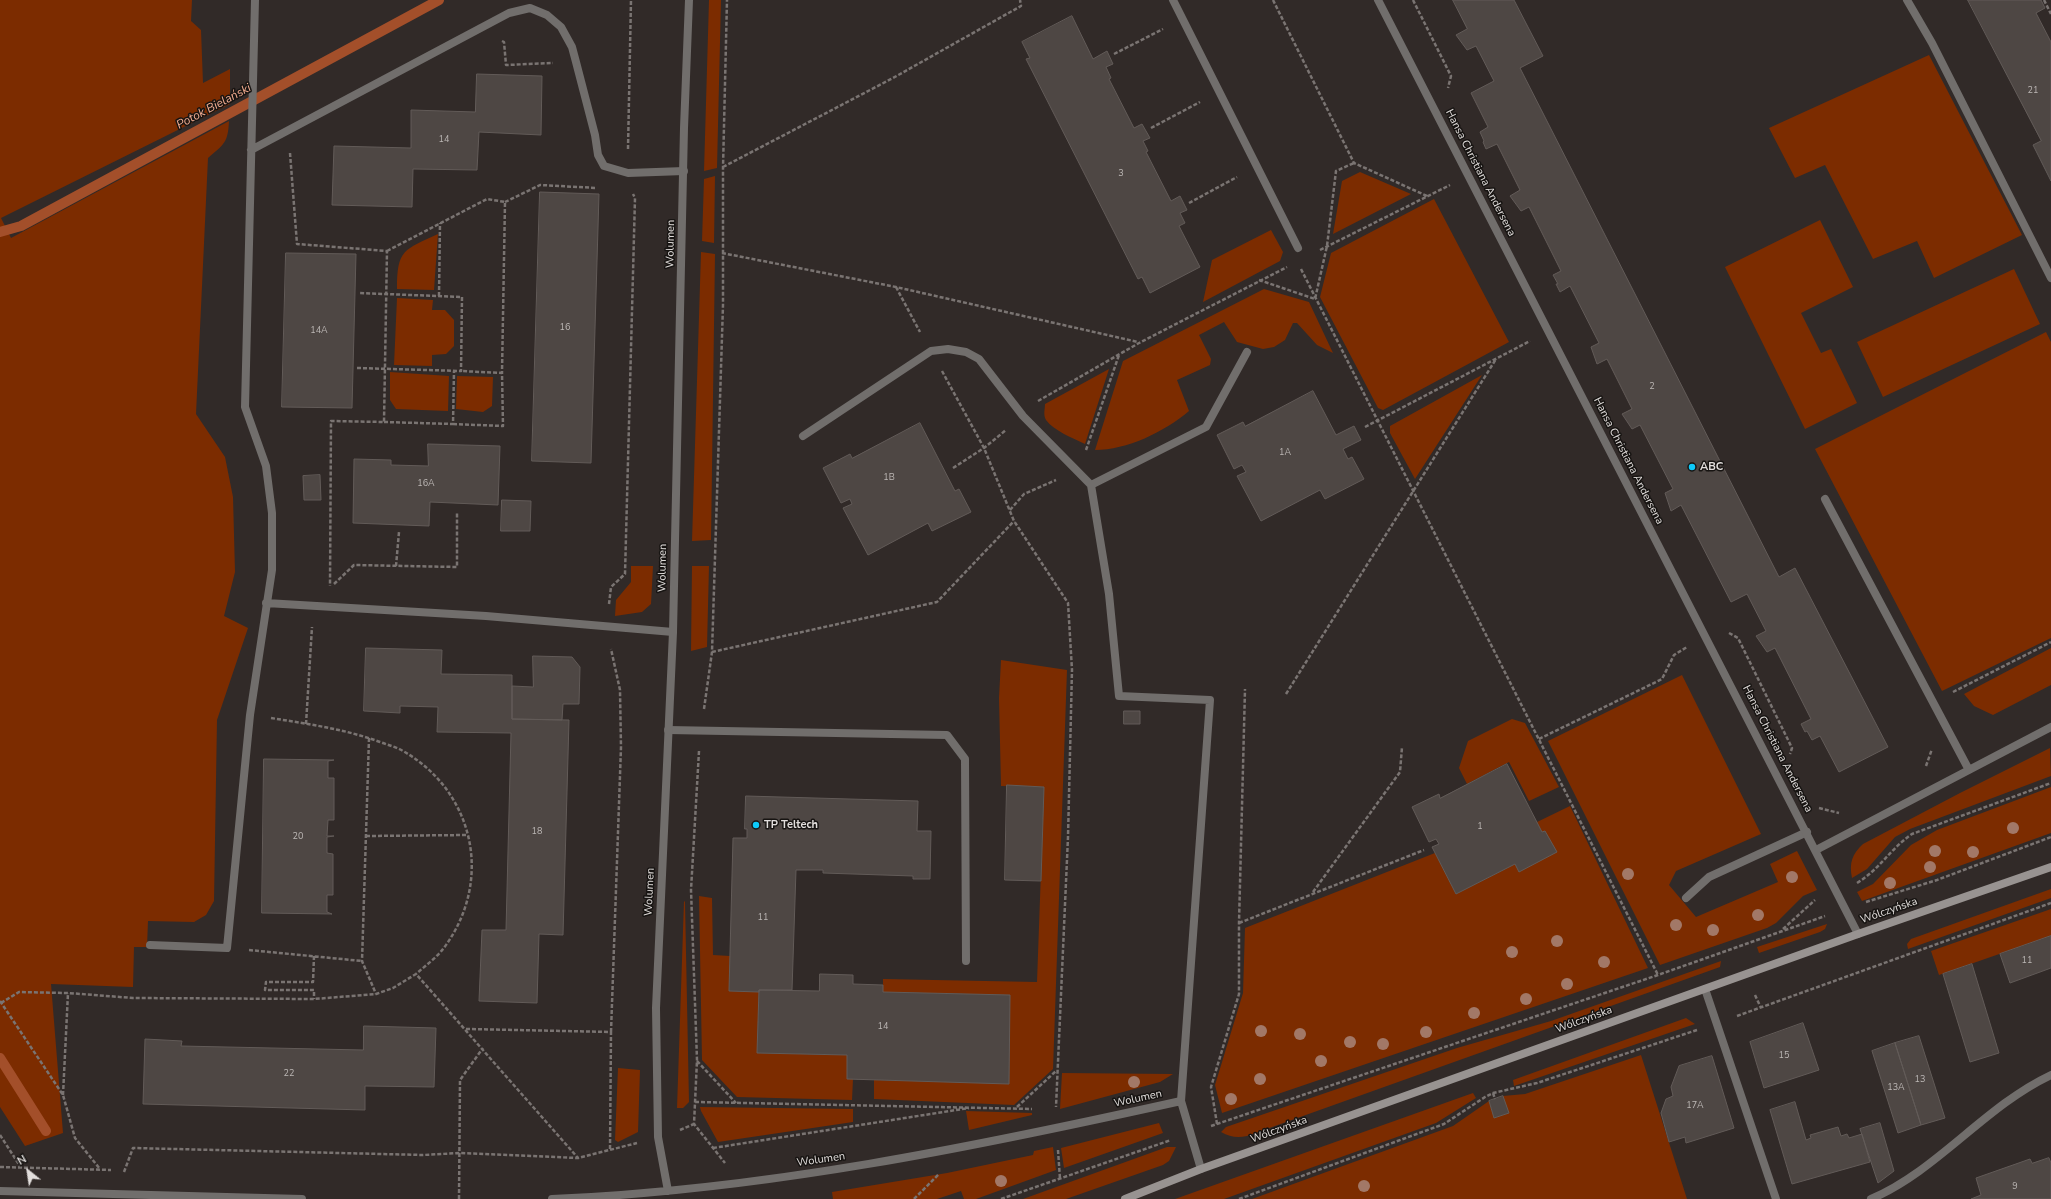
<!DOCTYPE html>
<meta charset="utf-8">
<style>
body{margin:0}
#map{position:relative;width:2051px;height:1199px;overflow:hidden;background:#312a28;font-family:"Nunito Sans",sans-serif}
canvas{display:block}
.north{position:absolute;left:8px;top:1151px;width:40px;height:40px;-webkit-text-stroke:3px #171412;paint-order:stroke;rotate:330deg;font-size:11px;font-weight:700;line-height:16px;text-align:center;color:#e2dedc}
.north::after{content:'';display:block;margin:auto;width:14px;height:18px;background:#e2dedc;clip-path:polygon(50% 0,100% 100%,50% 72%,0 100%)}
</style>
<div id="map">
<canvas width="2051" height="1199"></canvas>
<div class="north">N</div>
</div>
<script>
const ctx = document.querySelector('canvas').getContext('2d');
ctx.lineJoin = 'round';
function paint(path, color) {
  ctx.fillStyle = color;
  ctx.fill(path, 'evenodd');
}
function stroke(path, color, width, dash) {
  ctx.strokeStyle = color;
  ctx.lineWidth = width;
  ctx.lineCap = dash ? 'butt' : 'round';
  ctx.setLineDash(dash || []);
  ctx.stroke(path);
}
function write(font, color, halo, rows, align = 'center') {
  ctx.font = font + ' "Nunito Sans",sans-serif';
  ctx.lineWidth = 3;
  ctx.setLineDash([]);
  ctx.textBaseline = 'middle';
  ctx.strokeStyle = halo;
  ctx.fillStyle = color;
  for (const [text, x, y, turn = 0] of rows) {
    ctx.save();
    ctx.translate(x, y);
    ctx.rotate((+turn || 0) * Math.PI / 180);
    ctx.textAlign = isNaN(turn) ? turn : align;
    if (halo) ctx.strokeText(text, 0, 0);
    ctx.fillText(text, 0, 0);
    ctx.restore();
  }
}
paint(new Path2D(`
 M0,0H192L191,21L201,30L203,83L230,69V104L1,218L11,238L229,121C228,143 224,144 208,158L196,414L225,457L233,497L235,572L224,616L248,628L217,720L214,901L206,915L194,922L148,921L147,947H134L133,987L51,984L63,1133L25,1146L0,1107Z
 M709,0H721L717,168L704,171Z
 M1929,55L2022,235L1934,278L1917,241L1873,259L1825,165L1795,178L1769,128Z
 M1360,172L1411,194L1333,234L1342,181Z
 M715,176L714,243L702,241L704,179Z
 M1434,199L1509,342L1383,410L1378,408L1320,297L1331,253Z
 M1820,220L1853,287L1801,313L1821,353L1831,349L1857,403L1805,429L1725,267Z
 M1271,230L1283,252L1280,261L1203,302L1212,260Z
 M438,234L434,290L397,289C397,249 404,250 438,234Z
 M701,252L715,254L711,540L692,541Z
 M2014,269L2040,324L1883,397L1857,342Z
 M1264,289L1309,302L1333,353L1317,345L1297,323H1293L1285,340L1274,347L1263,349L1237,342L1224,322L1199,335L1211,359L1210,365L1177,380L1189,411C1164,432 1127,450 1095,450L1123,361Z
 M397,298L433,300L432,310H445L454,320V346L446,354L432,355V366L394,365Z
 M2046,332L2051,342V638L1942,691L1815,449Z
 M1109,369L1085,444C1073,438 1054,431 1046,420C1043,415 1045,409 1045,404Z
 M390,372L449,376L448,411L396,409L390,400Z
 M1482,375L1415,479L1390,433V426Z
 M457,376L493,377L492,406L483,412L456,409Z
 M631,566H653L651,604L642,612L615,616L616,600L631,582Z
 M692,566H709L707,647L691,651Z
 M2051,648V685L1993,715L1974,706L1964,694Z
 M1001,660L1067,670L1053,1069L1014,1105L874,1099V1080L1009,1083L1010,995L883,992V979L1037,982L1044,787L1001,786L999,698Z
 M1682,675L1761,834L1676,871L1669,885L1696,917L1778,882L1770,864L1797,851L1817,890L1803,896L1776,923L1767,928L1660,965L1548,741Z
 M1512,719L1525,723L1559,787L1529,801L1509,762L1467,784L1459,768L1468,741Z
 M2050,748L2051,776L1910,829L1895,837L1867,869L1852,878C1849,863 1852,854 1863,844L1960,793Z
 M2051,787V833L1862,901L1857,892L1873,884L1911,845L1937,830Z
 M1570,806L1648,968L1222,1113L1215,1085L1243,993L1245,928L1435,853L1456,894L1515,864L1519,871L1545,831L1542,832L1537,822Z
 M2051,889V898L1908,949L1907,944L1911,939Z
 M699,896L712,898L713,955L730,956L729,991L759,992L757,1053L847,1055V1079H853L852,1100L737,1097L702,1060Z
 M684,901L685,902L689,1102L683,1108H677Z
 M2051,909V936L1939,975L1931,951Z
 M1827,924L1825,929L1820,932L1759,953L1757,947Z
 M1721,961L1720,967L1247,1136C1237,1138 1230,1137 1221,1132L1226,1127L1457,1048L1551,1021Z
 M1686,1018L1695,1024L1514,1086L1513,1080Z
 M1641,1055L1687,1199H1252L1453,1126L1489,1101L1494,1117L1503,1096L1525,1094Z
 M618,1068L640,1070L638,1132L618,1142L615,1140Z
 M1062,1073L1173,1074L1160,1082L1060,1109Z
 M1473,1093L1476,1098L1436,1123L1224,1199H1175Z
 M700,1107L853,1109V1122L718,1142L701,1111Z
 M966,1111L1032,1113V1115L969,1130Z
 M1159,1123L1163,1133L1064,1168L1061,1148Z
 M1053,1147L1056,1170L976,1199H964L961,1191L937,1199H833L832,1192L947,1173L1033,1155L1034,1151Z
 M1167,1147H1176L1169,1161L1163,1165L1066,1199H1023Z`), '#7c2c00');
stroke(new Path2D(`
 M0,232L21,226L439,0
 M0,1058L46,1131`), '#a34f2a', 10);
const building = new Path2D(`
 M1453,0H1514L1543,56L1520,68L1779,577L1795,568L1888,747L1839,772L1820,736L1812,740L1807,731L1805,732L1801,724L1811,719L1775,648L1767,652L1756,636L1766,631L1747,594L1731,602L1681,505L1671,511L1665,493L1673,489L1640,425L1632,429L1622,414L1632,409L1607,359L1597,364L1591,347L1599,343L1570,286L1560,292L1556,284H1558L1553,275L1561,271L1529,207L1521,211L1510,196L1520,190L1497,144L1486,149L1483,142L1484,141L1480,132L1488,127L1471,93L1494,81L1476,46L1467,50L1456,35L1467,29Z
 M1968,0H2041L2045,8L2036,13L2051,42V181L2033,145L2041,141Z
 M1072,16L1093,59L1107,51L1113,64L1106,67L1111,78L1109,79L1134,128L1142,124L1150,138L1143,141L1148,151L1146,152L1171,201L1180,196L1187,210L1180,213L1185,223L1179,226L1200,267L1150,293L1142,277L1138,279L1026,59L1030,58L1022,42Z
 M477,74L542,76L541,135L479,132L477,170L413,169L412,207L332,205L334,146L411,148V110L475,112Z
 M540,192L599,194L591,463L532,461Z
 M286,253L356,254L352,408L282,407Z
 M1313,391L1336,435L1354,426L1361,440L1343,449L1348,459L1352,457L1364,479L1325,499L1320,490L1261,521L1237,476L1246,472L1242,465L1234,469L1217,435L1243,422L1245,426Z
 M920,423L955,491L959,489L971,512L932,531L928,523L868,555L843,508L852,504L850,499L841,503L823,468L850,454L852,458Z
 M428,444L500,446L498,505L430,502L429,526L353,523L354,459L391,460V465L428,466Z
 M320,475L321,500H304L303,476Z
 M502,500L531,501L530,531H501Z
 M366,648L442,650L441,674L512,675V719L569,720L563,935L539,934L537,1003L479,1001L482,930H506L511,733L437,732L438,707L400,706V713L364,711Z
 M533,656L572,657L580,667L579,704H563L562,720L512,719V686L533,687Z
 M1124,711H1140V724H1124Z
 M264,759L334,760L328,761V778H334V820H328L327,836H334L327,837V853L333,854V895H327V912L332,914L262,913Z
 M1507,764L1542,832L1545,831L1557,852L1519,872L1515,864L1456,894L1432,847L1439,844L1436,839L1429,842L1412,807L1439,794L1440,798Z
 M1007,785L1044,787L1041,881L1005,880Z
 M746,796L918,801L917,831H931L930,879H913V876L823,873V870H796L792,990H759V992L729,991L733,838H747V829H745Z
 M2051,936V968L2010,983L2000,954Z
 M1972,964L1999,1053L1970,1062L1943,974Z
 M820,974L853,975V984L883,985V992L1010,995L1009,1084L847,1079V1055L757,1053L759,990L819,991Z
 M1803,1023L1819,1070L1764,1088L1750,1042Z
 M364,1026L436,1028L434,1087L365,1086V1110L143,1104L145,1039L182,1041L181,1046L363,1050Z
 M1919,1036L1945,1118L1921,1125L1895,1043Z
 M1895,1043L1921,1125L1898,1133L1872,1051Z
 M1712,1056L1734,1128L1686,1143L1685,1137L1669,1142L1661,1113L1666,1099L1673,1096L1671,1087L1679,1066Z
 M1503,1096L1509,1113L1494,1118L1489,1101Z
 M1795,1102L1806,1140L1811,1138L1810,1135L1838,1127L1841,1136L1847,1134L1849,1138L1862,1134L1870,1162L1792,1184L1770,1110Z
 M1880,1123L1894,1171L1878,1183L1860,1129Z
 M2049,1158L2051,1163V1199H1971L1981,1195L1976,1178L2030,1159L2032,1163Z`);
paint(building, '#4e4744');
stroke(building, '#625b58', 1);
stroke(new Path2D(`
 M1273,0L1354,163L1427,196
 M1413,0L1451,76L1448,88
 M2044,0L2051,14
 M502,41L504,42L506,65L553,63
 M1114,54L1163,29
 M1151,128L1200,102
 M628,149L631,0
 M290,153L297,244L387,251L384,422L331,421L330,586
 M723,167L893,78L1021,6L1020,0
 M505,202L540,185L597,188
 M1189,203L1237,177
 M1320,250L1450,185
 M387,251L487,199L505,202L502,373
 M722,253L896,287L1138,342
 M1301,269L1658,975
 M1259,280L1315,299L1327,246L1336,171L1354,163
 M896,287L920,332
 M439,296L440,223
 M357,368L461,371L462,297L359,293
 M942,371L984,448L1014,521L1068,603L1072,670L1068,837L1056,1107
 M1038,401L1139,343L1287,267
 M384,422L453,424L454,371
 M453,424L503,426L502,373L461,371
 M1365,427L1530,341
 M1086,450L1119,355
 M953,468L984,448L1006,430
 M1010,510L1024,494L1056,480
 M396,566L399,532
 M334,584L354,565L457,567V512
 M609,604L611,587L625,574L635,198L633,194
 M1729,633L1738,638L1792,748L1790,754
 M712,652L937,602L1014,521
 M1953,692L2051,642
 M1286,694L1496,359
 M704,709L712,652L723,305V168L727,0
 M271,718C308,724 345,729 380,742C388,745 396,747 403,751C475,792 494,882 443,949C436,958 425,966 416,974
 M306,724L312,627
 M369,738L362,961L376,994
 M1539,739L1662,679L1674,655L1687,647
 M699,751L691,890L697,1060L694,1124L725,1163
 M1926,766L1932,749
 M1819,808L1839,813
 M366,836L468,835
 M1857,883C1880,869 1890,849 1912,834L2051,783
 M1313,892L1400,772L1402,747
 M1866,902L1937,880L2051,837
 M1239,923L1424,850
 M1783,929L1815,900
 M249,950L362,961
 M314,956L313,982H266L265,990H314V999
 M1755,995L1761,1008
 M0,1001L63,1095L75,1138L100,1169
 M1,1003L19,992L68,993L133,998L314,999L376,994L393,988L416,974L578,1158
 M1737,1016L2051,903
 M466,1029L611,1032L610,1150
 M611,1032L621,747L620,690L611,649
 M697,1061L736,1103
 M1493,1093L1495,1099
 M63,1095L68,993
 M695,1102L1032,1109
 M1017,1107L1056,1071
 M1217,1124L1211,1087L1239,994V923L1245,689
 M1211,1126L1658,975L1825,916
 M680,1130L694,1124
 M0,1135L20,1166
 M713,1148L969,1108
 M1058,1150L1060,1179
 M0,1167L111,1170
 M124,1172L133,1148L423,1155L459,1153L578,1158L637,1143
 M459,1199L460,1080L483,1048
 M914,1199L939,1174
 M1001,1199L1171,1140
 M1239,1199L1444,1124L1485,1097L1493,1093L1537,1083L1697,1030`), '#7a7472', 2.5, [4, 2]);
stroke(new Path2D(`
 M1173,0L1298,248
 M1907,0L1932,43L2051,278
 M251,150L509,13L530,8L547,15L561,27L572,47L576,62L595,135L598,155L604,166L628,173L684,171
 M803,436L931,351L948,349L966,352L979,359L1023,416L1091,485L1109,594L1119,696L1210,700L1181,1101
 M1091,485L1206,427L1247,352
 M1825,499L1969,770
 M266,603L486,616L673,632
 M668,730L947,735L965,759L966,961
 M1816,850L2051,727
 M1686,898L1709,877L1807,832
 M150,945L227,948L250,715L272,570V513L266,466L245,407L255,0
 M1705,989L1776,1199
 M1871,1199C1937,1171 1985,1106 2051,1075`), '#716e6c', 8);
stroke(new Path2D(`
 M1378,0L1858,934
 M0,1191L302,1199
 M668,1191L658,1137L656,1008L673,632L684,128L689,0
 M552,1199C765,1190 974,1147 1181,1101L1201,1169`), '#716e6c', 8);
stroke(new Path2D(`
 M1125,1199L1201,1169L1858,934L2051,867`), '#989391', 8);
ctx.fillStyle = '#a27867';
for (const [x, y] of [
 [2013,828],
 [1935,851],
 [1973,852],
 [1930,867],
 [1628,874],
 [1792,877],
 [1890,883],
 [1758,915],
 [1676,925],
 [1713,930],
 [1557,941],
 [1512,952],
 [1604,962],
 [1567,984],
 [1526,999],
 [1474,1013],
 [1261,1031],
 [1426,1032],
 [1300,1034],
 [1350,1042],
 [1383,1044],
 [1321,1061],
 [1260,1079],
 [1134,1082],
 [1231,1099],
 [1001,1181],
 [1364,1186]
]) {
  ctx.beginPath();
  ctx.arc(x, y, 6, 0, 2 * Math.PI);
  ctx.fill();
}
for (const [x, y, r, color] of [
 [1692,467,4,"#0dcafa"],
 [756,825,4,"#0dcafa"]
]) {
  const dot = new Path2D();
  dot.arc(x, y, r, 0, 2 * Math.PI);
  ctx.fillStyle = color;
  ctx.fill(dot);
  stroke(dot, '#171412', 1.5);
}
write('9px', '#bdb8b6', null, [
 ["21",2033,91],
 ["14",444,140],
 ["3",1121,174],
 ["16",565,328],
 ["14A",319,331],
 ["2",1652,387],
 ["1A",1285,453],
 ["1B",889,478],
 ["16A",426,484],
 ["1",1480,827],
 ["18",537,832],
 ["20",298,837],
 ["11",763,918],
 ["11",2027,961],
 ["14",883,1027],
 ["15",1784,1056],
 ["22",289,1074],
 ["13",1920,1080],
 ["13A",1896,1088],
 ["17A",1695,1106],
 ["9",2015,1187]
]);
write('11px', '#e2dedc', '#171412', [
 ["Hansa Christiana Andersena",1480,173,63],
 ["Wolumen",671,244,-89],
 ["Hansa Christiana Andersena",1628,461,63],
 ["Wolumen",663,568,-89],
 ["Hansa Christiana Andersena",1777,749,63],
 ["Wolumen",650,892,-87],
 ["Wólczyńska",1889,911,-19],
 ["Wólczyńska",1584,1020,-20],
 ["Wolumen",1138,1099,-12],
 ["Wólczyńska",1279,1130,-20],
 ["Wolumen",821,1160,-8]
]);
write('bold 11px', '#e2dedc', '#171412', [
 ["ABC",1700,467],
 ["TP Teltech",764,825]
], 'left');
write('italic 12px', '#f4ae92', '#171412', [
 ["Potok Bielański",214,107,-28]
]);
</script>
